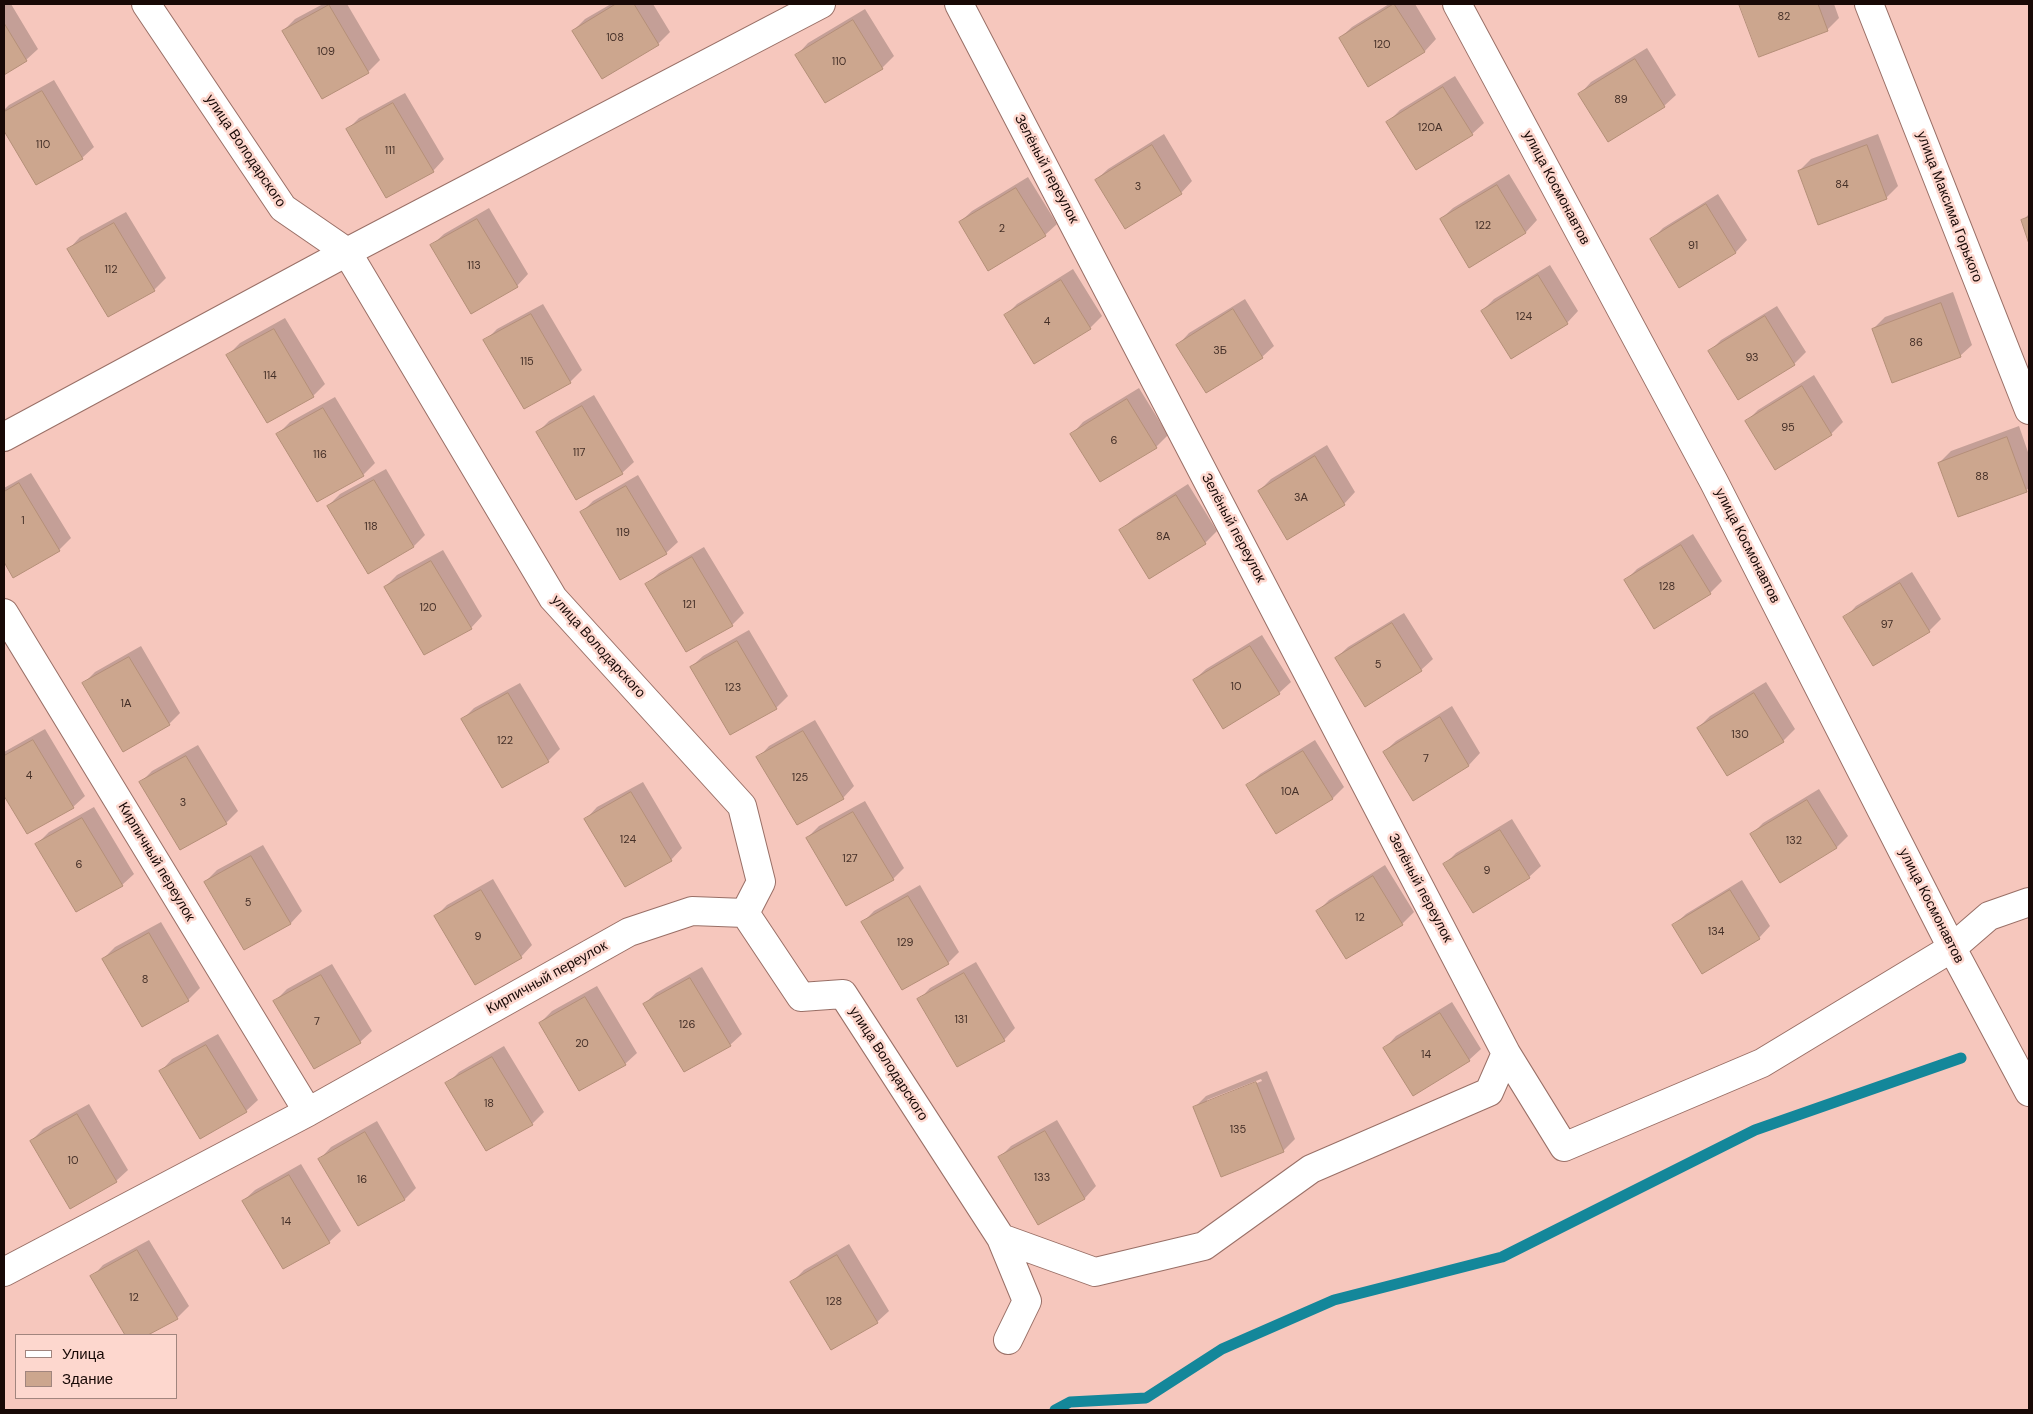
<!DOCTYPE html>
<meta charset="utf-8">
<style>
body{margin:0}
#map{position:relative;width:2033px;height:1414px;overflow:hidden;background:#f6c7bd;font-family:"DM Sans",sans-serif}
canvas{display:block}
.frame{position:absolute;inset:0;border:5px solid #180906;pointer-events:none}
.legend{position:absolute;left:15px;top:1334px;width:162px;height:65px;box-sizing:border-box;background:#fdd7ce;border:1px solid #a1857e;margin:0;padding:6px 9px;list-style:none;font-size:15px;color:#180906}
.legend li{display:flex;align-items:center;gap:10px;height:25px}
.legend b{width:25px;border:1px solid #a1857e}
</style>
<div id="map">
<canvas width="2033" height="1414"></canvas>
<div class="frame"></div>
<ul class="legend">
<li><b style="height:6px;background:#fff"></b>Улица</li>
<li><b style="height:14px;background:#cca68e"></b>Здание</li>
</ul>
</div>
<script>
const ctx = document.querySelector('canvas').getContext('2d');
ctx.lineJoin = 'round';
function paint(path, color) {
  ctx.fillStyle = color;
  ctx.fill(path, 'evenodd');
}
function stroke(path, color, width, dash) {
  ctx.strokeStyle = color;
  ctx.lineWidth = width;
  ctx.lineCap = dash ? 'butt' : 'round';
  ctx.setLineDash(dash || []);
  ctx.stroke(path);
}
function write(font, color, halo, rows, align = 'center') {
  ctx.font = font + ' "DM Sans",sans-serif';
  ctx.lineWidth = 5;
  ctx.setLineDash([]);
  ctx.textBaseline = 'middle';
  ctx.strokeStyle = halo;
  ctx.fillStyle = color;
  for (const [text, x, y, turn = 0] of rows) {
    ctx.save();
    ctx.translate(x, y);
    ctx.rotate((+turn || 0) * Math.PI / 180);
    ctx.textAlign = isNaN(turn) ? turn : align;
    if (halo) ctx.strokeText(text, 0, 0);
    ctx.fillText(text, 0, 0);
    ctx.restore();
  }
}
paint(new Path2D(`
 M4,4H11L38,49L26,60L4,73Z
 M323,4H347L380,60L368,72L323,98L283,31L295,19Z
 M611,4H653L670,32L658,44L573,31L585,19Z
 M1389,4H1415L1436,39L1425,51L1369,85L1340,38L1352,27Z
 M1741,4H1834L1839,18L1827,30L1760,55Z
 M865,9L894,56L882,68L797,55L808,43Z
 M1647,48L1676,95L1664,106L1580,94L1591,82Z
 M1455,76L1484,123L1472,134L1388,122L1400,110Z
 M54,80L94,147L82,158L37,183L4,128V110L9,105Z
 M405,93L444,159L433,171L347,130L359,118Z
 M1164,134L1192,181L1181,193L1096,180L1108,169Z
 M1878,134L1898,186L1886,198L1799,171L1811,159Z
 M1509,174L1537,220L1526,232L1470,266L1441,219L1453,208Z
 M1028,177L1057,224L1045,235L960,222L972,211Z
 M1718,194L1747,240L1736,252L1680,286L1651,240L1663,228Z
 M489,208L528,274L517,286L432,245L444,234Z
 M126,212L166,278L154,290L69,249L80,237Z
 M2029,214V241L2022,221Z
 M1550,265L1578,311L1567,323L1482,311L1494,299Z
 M1073,269L1102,316L1090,328L1006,315L1017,304Z
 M1953,292L1972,345L1960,356L1873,329L1885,317Z
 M1245,299L1274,346L1262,357L1207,392L1178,345L1189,333Z
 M543,304L582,370L570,382L524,407L485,341L497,329Z
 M1777,306L1806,352L1794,364L1710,351L1721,340Z
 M285,318L325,384L313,396L228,355L240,343Z
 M1814,375L1843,422L1831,434L1747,421L1758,410Z
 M1139,388L1168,435L1156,447L1101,481L1072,434L1083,422Z
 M594,395L634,462L622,473L537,433L549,421Z
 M335,397L375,463L363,475L318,500L278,434L290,422Z
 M2019,426L2029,455V488L2026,490L1959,515L1939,463L1951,451Z
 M1327,445L1355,492L1344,504L1259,491L1271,479Z
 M386,469L425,535L414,546L328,506L340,494Z
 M31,473L71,538L59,550L14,576L4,559V488Z
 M638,475L678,542L666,553L581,513L593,501Z
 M1188,484L1217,531L1205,543L1150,577L1121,530L1133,519Z
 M1693,534L1722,581L1710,593L1625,581L1637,569Z
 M704,547L744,613L732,625L647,584L659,573Z
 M443,550L482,616L471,628L385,587L397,575Z
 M1912,572L1941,619L1929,631L1873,664L1845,618L1856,606Z
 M1404,613L1433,659L1421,670L1336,658L1348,647Z
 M749,630L788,696L776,708L691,667L703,656Z
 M1262,635L1291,682L1279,693L1194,680L1206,669Z
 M141,646L180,713L169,724L84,683L95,672Z
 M1766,682L1795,729L1783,741L1727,775L1698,728L1710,716Z
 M520,683L560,749L548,761L462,720L474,708Z
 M1452,706L1480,753L1469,765L1413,799L1384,752L1396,741Z
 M815,720L854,786L843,798L758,758L769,746Z
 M45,729L85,796L73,807L27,833L4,794V752Z
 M1315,740L1344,787L1333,798L1276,832L1248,785L1260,774Z
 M198,745L238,811L226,823L141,782L152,771Z
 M643,782L682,848L671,860L586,819L597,807Z
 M1819,789L1848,836L1837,847L1780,881L1752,834L1763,823Z
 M865,801L904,868L893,879L807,838L819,826Z
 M94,807L134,874L122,885L37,844L49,832Z
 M1512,819L1541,866L1529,877L1445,864L1456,853Z
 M263,845L302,911L291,923L245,948L205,882L217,870Z
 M1385,865L1414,912L1402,924L1346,958L1318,911L1329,900Z
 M493,879L532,945L521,957L436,916L447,905Z
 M1742,880L1770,926L1759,938L1674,925L1686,914Z
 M920,885L959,952L948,963L863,922L874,911Z
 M161,922L200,988L188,1000L143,1025L103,959L115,947Z
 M976,962L1015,1028L1004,1040L919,1000L930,988Z
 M332,964L372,1031L360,1042L275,1001L287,989Z
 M702,967L742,1034L730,1045L644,1004L656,993Z
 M597,986L637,1053L625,1064L540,1023L552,1011Z
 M1452,1002L1481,1049L1469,1060L1385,1048L1396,1036Z
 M218,1034L258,1100L246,1111L161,1071L172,1059Z
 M504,1046L544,1112L532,1124L447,1084L459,1072Z
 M1267,1071L1295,1139L1283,1151L1194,1108L1206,1096ZM1261,1079L1262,1081L1207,1103V1100Z
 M89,1104L128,1170L116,1181L31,1141L43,1129Z
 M1057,1120L1096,1186L1085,1198L1039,1223L1000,1157L1011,1146Z
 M377,1121L416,1188L405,1199L320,1159L331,1147Z
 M301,1164L341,1231L329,1242L243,1201L255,1190Z
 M149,1240L189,1306L177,1318L145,1335H127L92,1277L103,1265Z
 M849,1244L889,1311L877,1322L792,1282L804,1270Z`), '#0003');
stroke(new Path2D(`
 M1055,1410L1070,1402L1146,1398L1222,1349L1334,1300L1502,1257L1755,1130L1961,1058`), '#14879a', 11);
const building = new Path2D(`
 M616,4H634L659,45L602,79L572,31Z
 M1394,4L1425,52L1368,87L1339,38Z
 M1739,4H1818L1828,31L1759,57Z
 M329,5L369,73L322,99L282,31Z
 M853,20L883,69L825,103L795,55Z
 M4,23L27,61L4,75Z
 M1635,59L1665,107L1608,142L1578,94Z
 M1443,87L1473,135L1416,170L1386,122Z
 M42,91L83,159L36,185L4,131V112Z
 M393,103L434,172L386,198L346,129Z
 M1152,145L1182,194L1125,229L1095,180Z
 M1867,145L1887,199L1818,225L1798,171Z
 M1497,185L1526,233L1469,268L1440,219Z
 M1016,188L1046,236L988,271L959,222Z
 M1706,204L1736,253L1679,288L1650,239Z
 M2029,217V244L2021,220Z
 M477,219L518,287L471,314L430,245Z
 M114,223L155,291L108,317L67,249Z
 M1538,275L1568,324L1511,359L1481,311Z
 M1061,280L1091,329L1034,364L1004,315Z
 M1941,303L1961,357L1892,383L1872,329Z
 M1233,309L1263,358L1206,393L1176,345Z
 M531,314L571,383L524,409L483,340Z
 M1765,316L1795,365L1738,400L1708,351Z
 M274,329L314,397L267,423L226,355Z
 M1802,386L1832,435L1775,470L1745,421Z
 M1127,399L1157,448L1100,482L1070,434Z
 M582,406L623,474L576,500L536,432Z
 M323,408L364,476L317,502L276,434Z
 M2007,437L2027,492L1958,517L1938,463Z
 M1315,456L1345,505L1287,540L1258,491Z
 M374,480L414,547L368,574L327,506Z
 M19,483L60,551L13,578L4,562V492Z
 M626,486L667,554L620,580L580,512Z
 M1176,495L1206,544L1149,579L1119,530Z
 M1681,545L1711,594L1654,629L1624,580Z
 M692,557L733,626L686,652L645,584Z
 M431,561L472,629L424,655L384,587Z
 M1900,583L1930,632L1873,666L1843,617Z
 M1392,623L1422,671L1365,707L1335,658Z
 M737,641L777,709L730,735L690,667Z
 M1250,646L1280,694L1223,729L1193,680Z
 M129,657L170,725L123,752L82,683Z
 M508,693L549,762L502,788L461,719Z
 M1754,693L1784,742L1727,776L1697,728Z
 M1440,717L1469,766L1413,801L1383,752Z
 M803,731L844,799L797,825L756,757Z
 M33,740L74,808L27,834L4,796V756Z
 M1303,751L1333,799L1276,834L1246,785Z
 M186,756L227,824L180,850L139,782Z
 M631,792L672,861L625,887L584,819Z
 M1807,800L1837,848L1780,883L1750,834Z
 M853,812L894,880L846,906L806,838Z
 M82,818L123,886L76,912L35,844Z
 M1500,830L1530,878L1473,913L1443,864Z
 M251,856L291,924L244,950L204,882Z
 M1373,876L1403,925L1346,959L1316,911Z
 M481,890L522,958L475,985L434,916Z
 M1730,890L1760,939L1702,974L1672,925Z
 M908,896L949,964L902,990L861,922Z
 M149,933L189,1001L142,1027L102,959Z
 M964,973L1005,1041L957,1067L917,999Z
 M321,975L361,1043L314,1069L273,1001Z
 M690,978L731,1046L684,1072L643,1004Z
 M585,997L626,1065L579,1091L539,1023Z
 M1440,1013L1470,1061L1413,1096L1383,1048Z
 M206,1045L247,1112L200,1139L159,1071Z
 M492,1057L533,1125L486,1151L445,1083Z
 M1256,1082L1284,1152L1221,1177L1193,1107Z
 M77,1114L117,1182L70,1209L30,1141Z
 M1045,1131L1085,1199L1038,1225L998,1157Z
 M365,1132L405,1200L358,1226L318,1159Z
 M289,1175L330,1243L283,1269L242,1201Z
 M137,1250L178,1319L148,1335H125L90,1276Z
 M837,1255L878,1323L831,1350L790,1282Z`);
paint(building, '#cca68e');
stroke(building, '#b48f78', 1);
const street = new Path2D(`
 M146,4L283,208L347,252L553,598L742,806L761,882L745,913L801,997L843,994L1001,1238
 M959,4L1506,1053
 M1457,4L1714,482L1952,948L2029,1092
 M1869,4L2029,410
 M4,437L347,252L821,4
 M4,613L308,1112
 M4,1272L308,1112L629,932L692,911L745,913
 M1008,1340L1027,1301L1001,1238L1095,1272L1204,1246L1311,1169L1489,1092L1506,1053L1564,1147L1762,1063L1952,948L1989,916L2029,902`);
stroke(street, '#996f66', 30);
stroke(street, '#fff', 28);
write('11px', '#453028', null, [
 ["82",1784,17],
 ["108",615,38],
 ["120",1382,45],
 ["109",326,52],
 ["110",839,62],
 ["89",1621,100],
 ["120А",1430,128],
 ["110",43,145],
 ["111",390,151],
 ["84",1842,185],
 ["3",1138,187],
 ["122",1483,226],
 ["2",1002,229],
 ["91",1693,246],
 ["113",474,266],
 ["112",111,270],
 ["124",1524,317],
 ["4",1047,322],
 ["86",1916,343],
 ["3Б",1220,351],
 ["93",1752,358],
 ["115",527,362],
 ["114",270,376],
 ["95",1788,428],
 ["6",1114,441],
 ["117",579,453],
 ["116",320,455],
 ["88",1982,477],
 ["3А",1301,498],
 ["1",23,521],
 ["118",371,527],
 ["119",623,533],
 ["8А",1163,537],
 ["128",1667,587],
 ["121",689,605],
 ["120",428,608],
 ["97",1887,625],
 ["5",1378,665],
 ["10",1236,687],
 ["123",733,688],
 ["1А",126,704],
 ["130",1740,735],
 ["122",505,741],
 ["7",1426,759],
 ["4",29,776],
 ["125",800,778],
 ["10А",1290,792],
 ["3",183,803],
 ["124",628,840],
 ["132",1794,841],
 ["127",850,859],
 ["6",79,865],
 ["9",1487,871],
 ["5",248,903],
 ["12",1360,918],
 ["134",1716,932],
 ["9",478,937],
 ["129",905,943],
 ["8",145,980],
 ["131",961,1020],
 ["7",317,1022],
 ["126",687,1025],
 ["20",582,1044],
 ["14",1426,1055],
 ["18",489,1104],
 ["135",1238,1130],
 ["10",73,1161],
 ["133",1042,1178],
 ["16",362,1180],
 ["14",286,1222],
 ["12",134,1298],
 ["128",834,1302]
]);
write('14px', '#180906', '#fdd7ce', [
 ["улица Володарского",245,151,56],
 ["Зелёный переулок",1046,169,62],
 ["улица Космонавтов",1556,188,62],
 ["улица Максима Горького",1949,207,69],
 ["Зелёный переулок",1233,528,62],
 ["улица Космонавтов",1747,546,63],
 ["улица Володарского",598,647,48],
 ["Кирпичный переулок",156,862,59],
 ["Зелёный переулок",1420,888,62],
 ["улица Космонавтов",1931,906,63],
 ["Кирпичный переулок",547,978,-29],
 ["улица Володарского",888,1064,57]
]);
</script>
